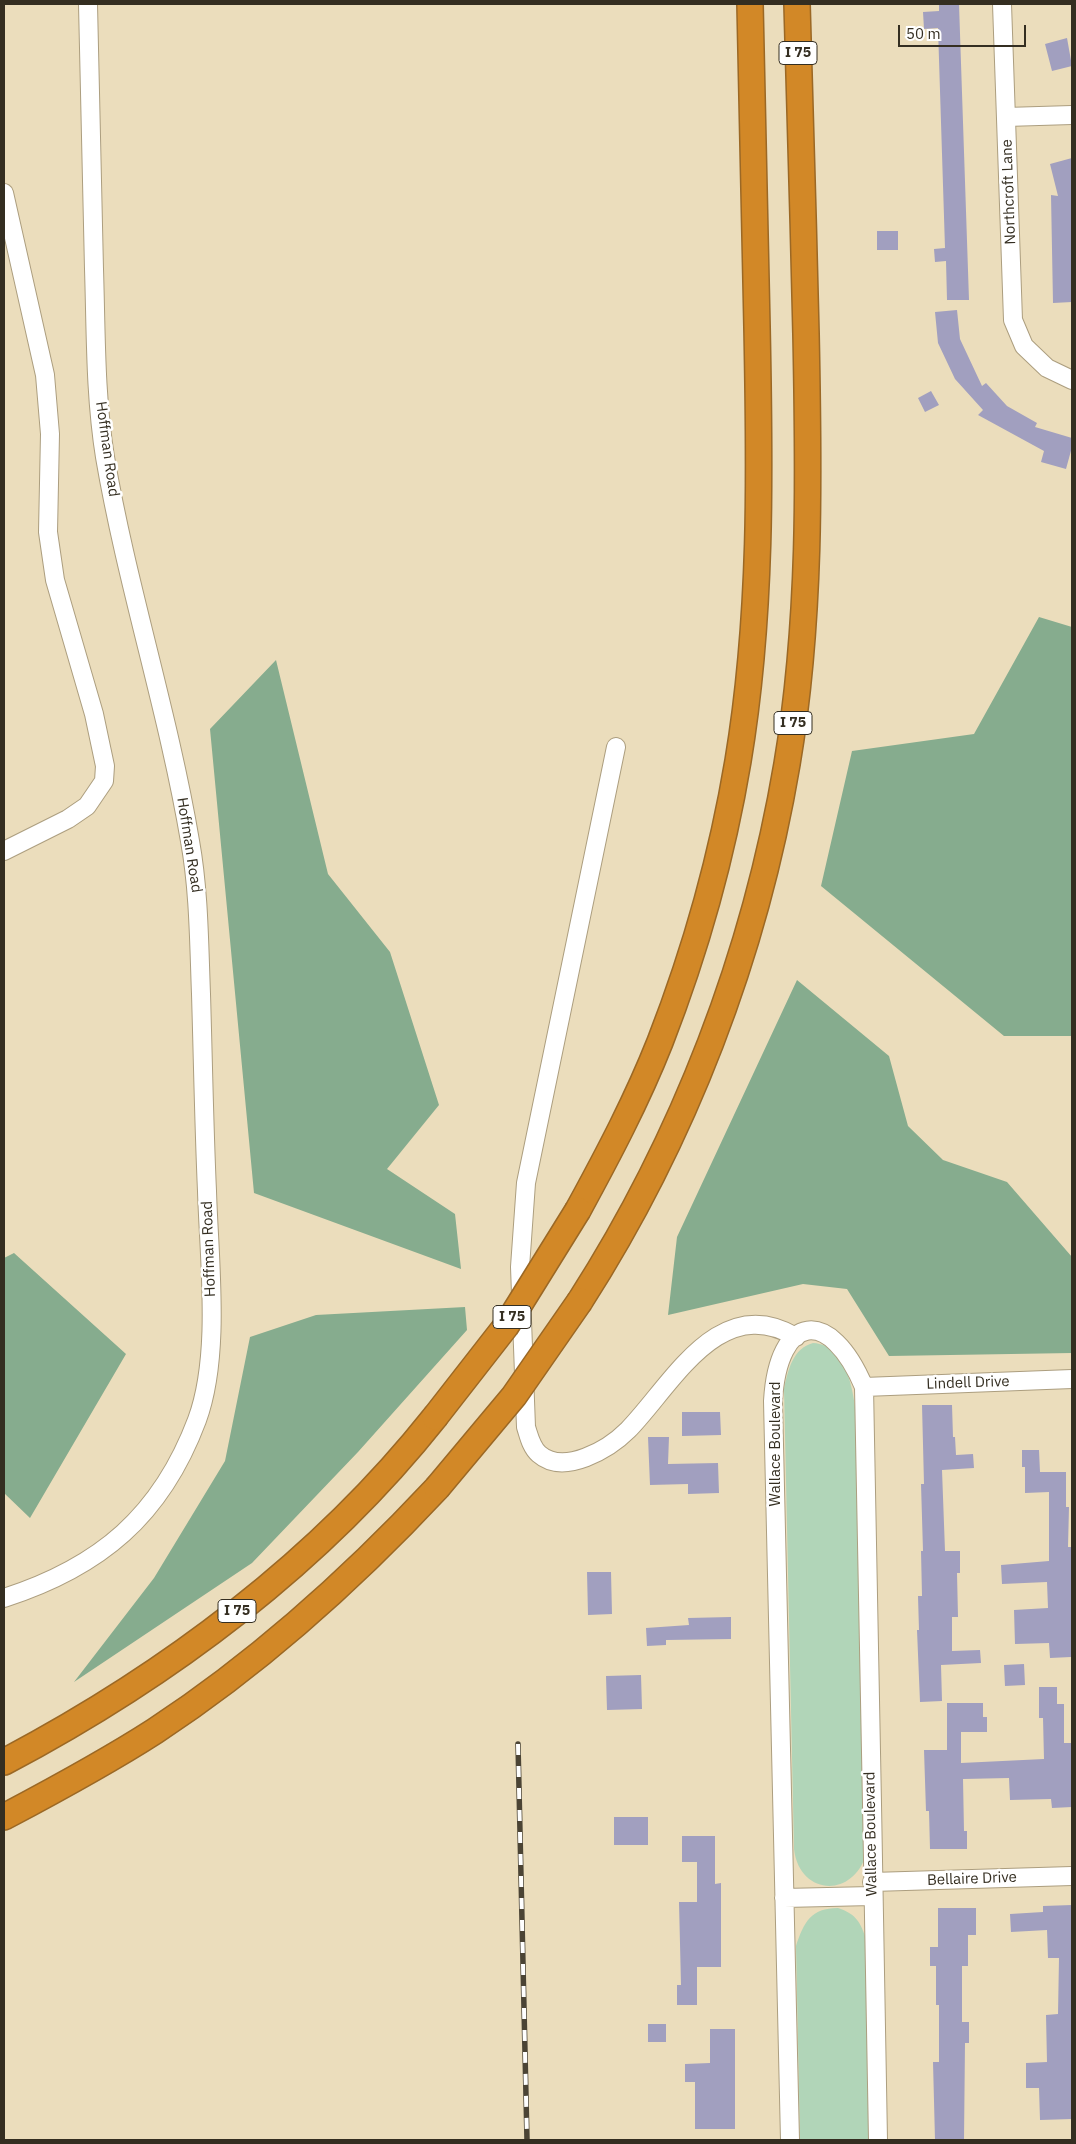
<!DOCTYPE html>
<style>
body{margin:0}
#map{position:relative;width:1076px;height:2144px;overflow:hidden;background:#ebddbc;font-family:"IBM Plex Sans",sans-serif}
canvas{display:block}
.frame{position:absolute;inset:0;border:5px solid #342e21;pointer-events:none}
.scale{position:absolute;left:898px;top:25px;width:128px;height:22px;box-sizing:border-box;border:2px solid #342e21;border-top:0;padding-left:6px;font-size:15px;line-height:18px;white-space:nowrap;color:#342e21;-webkit-text-stroke:4px #fff;paint-order:stroke}
</style>
<div id="map">
<canvas width="1076" height="2144"></canvas>
<div class="frame"></div>
<div class="scale">50 m</div>
</div>
<script>
const ctx = document.querySelector('canvas').getContext('2d');
ctx.lineJoin = 'round';
function paint(path, color) {
  ctx.fillStyle = color;
  ctx.fill(path, 'evenodd');
}
function stroke(path, color, width, dash) {
  ctx.strokeStyle = color;
  ctx.lineWidth = width;
  ctx.lineCap = dash ? 'butt' : 'round';
  ctx.setLineDash(dash || []);
  ctx.stroke(path);
}
function write(font, color, halo, rows, align = 'center') {
  ctx.font = font + ' "IBM Plex Sans",sans-serif';
  ctx.lineWidth = 5;
  ctx.setLineDash([]);
  ctx.textBaseline = 'middle';
  ctx.strokeStyle = halo;
  ctx.fillStyle = color;
  for (const [text, x, y, turn = 0] of rows) {
    ctx.save();
    ctx.translate(x, y);
    ctx.rotate((+turn || 0) * Math.PI / 180);
    ctx.textAlign = isNaN(turn) ? turn : align;
    if (halo) ctx.strokeText(text, 0, 0);
    ctx.fillText(text, 0, 0);
    ctx.restore();
  }
}
paint(new Path2D(`
 M813,1343C849,1345 854,1395 857,1423L866,1855C851,1900 799,1894 794,1849L784,1389C788,1370 793,1348 813,1343Z
 M838,1908C854,1913 860,1921 865,1936L872,2140H800L796,1946C804,1922 811,1908 838,1908Z`), '#b1d5b8');
paint(new Path2D(`
 M1039,617L1072,627V1036H1004L821,886L852,751L974,734Z
 M276,660L328,874L390,952L439,1105L387,1169L455,1214L461,1269L254,1193L210,729Z
 M797,980L889,1056L908,1126L943,1160L1007,1182L1072,1257V1353L889,1356L847,1289L803,1284L668,1315L677,1237Z
 M14,1253L126,1354L30,1518L4,1493V1258Z
 M465,1307L467,1330L358,1452L252,1563L74,1682L154,1578L225,1461L250,1337L316,1315Z`), '#86ac8e');
paint(new Path2D(`
 M939,4H959L969,300H947L946,261L935,262L934,249L945,248L938,28L924,29L923,12L939,11Z
 M1067,38L1072,66L1052,71L1045,44Z
 M1072,158V231L1071,235H1072V302L1053,303L1051,195L1058,196L1050,164Z
 M877,231H898V250H877Z
 M957,310L960,339L982,386L986,383L1007,406L1037,423L1035,427L1072,438V447L1066,469L1041,462L1044,451L978,415L983,410L955,379L938,343L935,312Z
 M931,391L939,405L925,412L918,398Z
 M922,1405H952L953,1437H955L956,1455L973,1454L974,1468L942,1470L945,1551H960V1573H957L958,1617H952V1651L980,1650L981,1663L941,1665L942,1701L920,1702L917,1630H919L918,1596H922L921,1551H923L921,1484H924Z
 M682,1412H720L721,1435L682,1436Z
 M648,1437H669L668,1464L718,1463L719,1493L688,1494V1484L650,1485Z
 M1022,1450H1039L1040,1472H1066V1507H1069L1068,1547H1071V1657L1050,1658L1049,1643L1015,1644L1014,1610L1048,1608L1047,1582L1002,1584L1001,1565L1049,1561V1492L1025,1493V1467H1022Z
 M587,1572H611L612,1614L588,1615Z
 M731,1617V1639L666,1640V1645L647,1646L646,1628L689,1625L688,1618Z
 M1024,1664L1025,1685L1005,1686L1004,1665Z
 M641,1675L642,1709L607,1710L606,1676Z
 M1039,1687H1057V1704H1064V1743H1072V1807L1052,1808L1051,1799L1010,1800L1009,1778L963,1779L964,1831H967V1849H930L929,1811H926L924,1750H947V1703H983V1717H987V1732H961V1763L1044,1759L1043,1718H1039Z
 M614,1817H648V1845H614Z
 M682,1836H715V1884L721,1883V1967H697V2005H677V1985H681L679,1902H697V1862H682Z
 M1072,1905V2119L1040,2120L1039,2088H1026V2063L1047,2062L1046,2015L1058,2014L1059,1958H1048L1047,1930L1011,1932L1010,1914L1043,1912V1906Z
 M938,1908H976V1935H968V1966H962V2022H969V2043H965L964,2140H935L933,2062H939V2005H936V1966H930V1947H938Z
 M648,2024H666V2042H648Z
 M710,2029H735V2129H695V2082H685V2064L710,2063Z`), '#a19fbf');
const minor = new Path2D(`
 M1002,4L1013,320L1024,346L1047,368L1072,380
 M1006,117L1072,115
 M4,193L45,375L50,434L48,532L55,580L94,714L105,766L104,781L87,806L68,819L4,851
 M616,747L526,1183L520,1267L526,1427C529,1436 531,1447 539,1454C564,1476 609,1449 628,1430C672,1385 719,1291 796,1337
 M864,1387L1072,1379
 M4,1598C100,1567 161,1516 197,1420C221,1355 209,1260 207,1191C204,1125 203,1060 201,994C199,943 199,891 190,841C168,711 127,586 105,457C95,395 96,331 94,269C92,180 90,92 88,4
 M872,1882L1072,1876
 M784,1898L872,1896
 M790,2140L773,1401C778,1313 830,1306 864,1387C871,1638 872,1889 878,2140`);
const highway = new Path2D(`
 M578,1210C608,1155 637,1100 660,1042C695,952 722,857 738,761C762,617 760,472 757,327C754,219 752,111 750,4
 M580,1301C684,1139 755,954 787,764C811,622 809,477 806,334C803,224 801,114 797,4
 M4,1762C167,1676 320,1562 435,1417
 M4,1817C55,1790 107,1762 155,1731C260,1662 352,1579 437,1488`);
stroke(minor, '#ac9e7f', 20);
stroke(highway, '#9b6825', 28);
stroke(minor, '#fff', 18);
stroke(highway, '#d28827', 25);
const rail = new Path2D(`
 M518,1744L527,2140`);
stroke(rail, '#4b4435', 5.5);
stroke(rail, '#fff', 4, [11]);
const highwayBridge = new Path2D(`
 M435,1417L506,1326L578,1210
 M437,1488L514,1396L580,1301`);
stroke(highwayBridge, '#9b6825', 28, []);
stroke(highwayBridge, '#d28827', 25);
for (const [x, y, w] of [
 [798,53,38],
 [793,723,38],
 [512,1317,38],
 [237,1611,38]
]) {
  const box = new Path2D();
  box.roundRect(x - w / 2, y - 11.5, w, 23, 4);
  ctx.fillStyle = '#fff';
  ctx.fill(box);
  stroke(box, '#342e21', 1);
}
write('bold 14px', '#342e21', null, [
 ["I 75",798,53],
 ["I 75",793,723],
 ["I 75",512,1317],
 ["I 75",237,1611]
]);
write('15px', '#342e21', '#fff', [
 ["Northcroft Lane",1009,192,-92],
 ["Hoffman Road",107,449,82],
 ["Hoffman Road",189,845,81],
 ["Hoffman Road",209,1249,-92],
 ["Lindell Drive",968,1383,-2],
 ["Wallace Boulevard",776,1444,-90],
 ["Wallace Boulevard",871,1834,-91],
 ["Bellaire Drive",972,1879,-2]
]);
</script>
